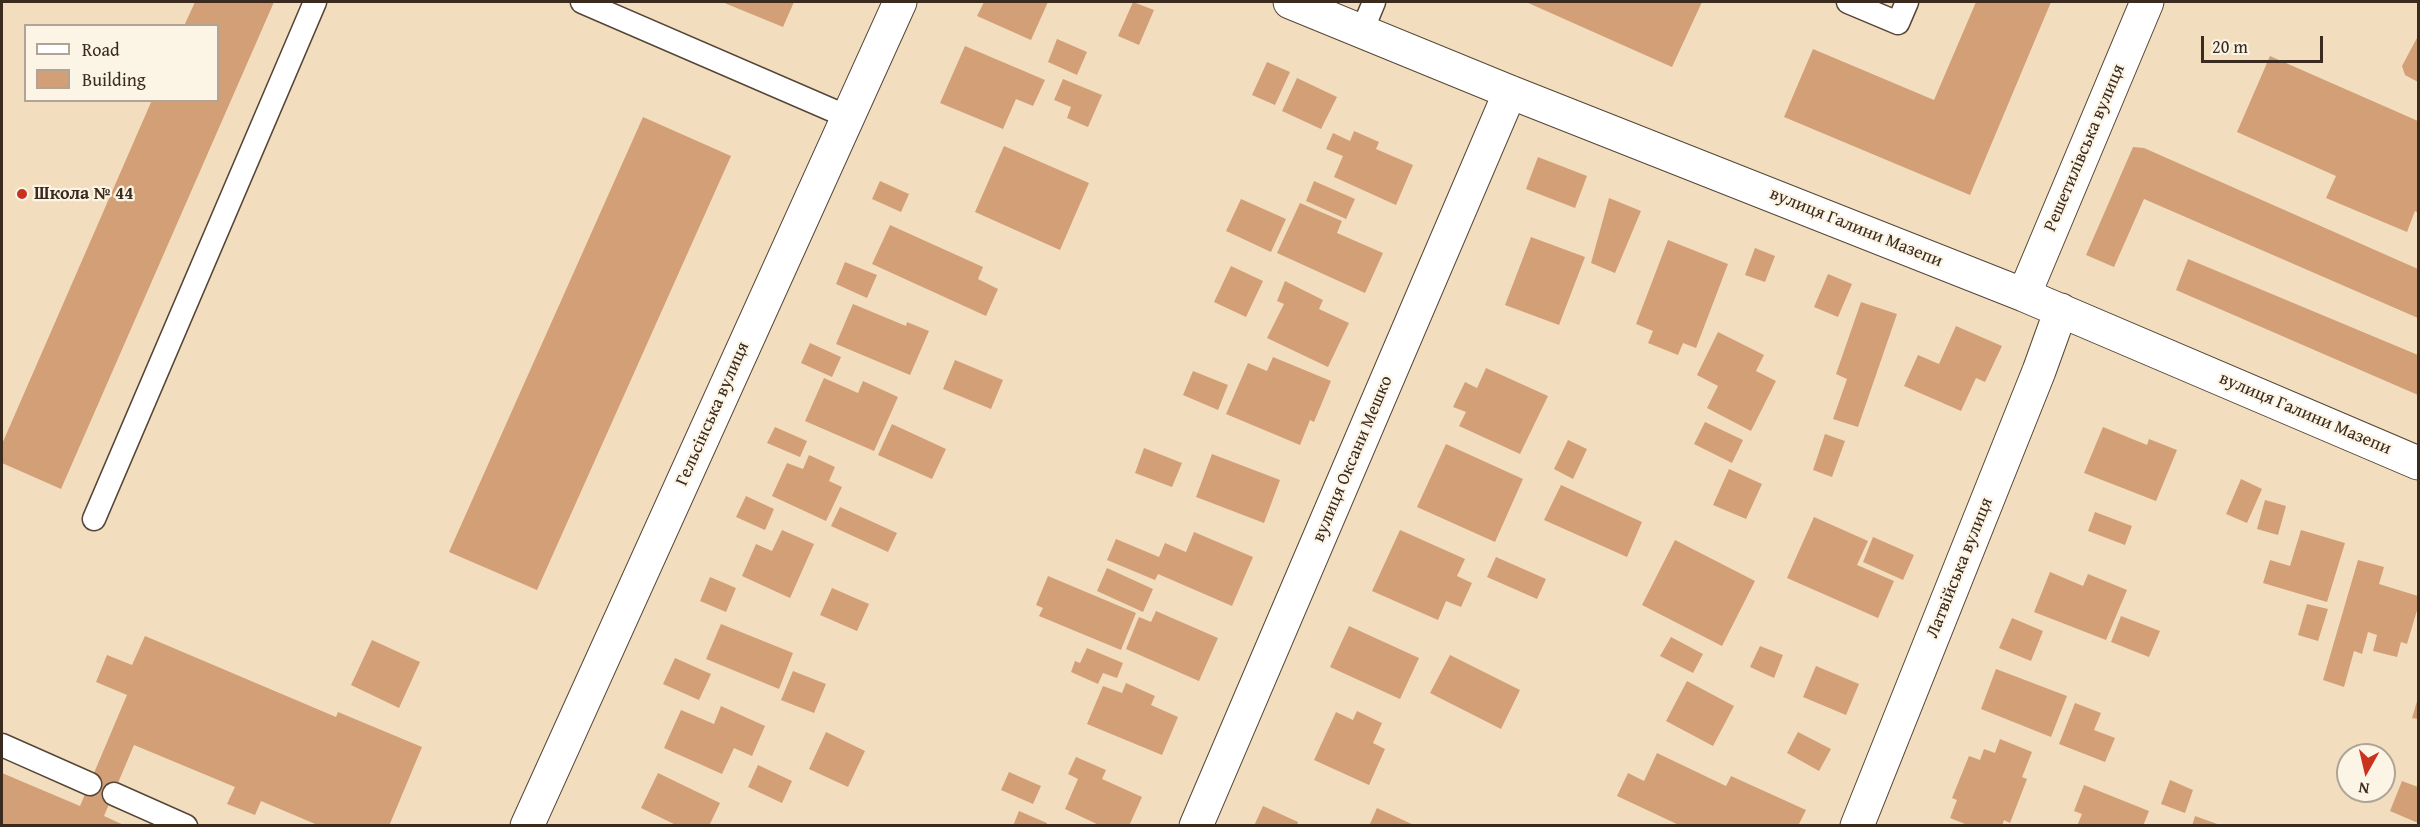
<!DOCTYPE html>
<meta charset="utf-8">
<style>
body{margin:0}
#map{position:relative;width:2420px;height:827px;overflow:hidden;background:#f2debf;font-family:"Gentium Book Plus",serif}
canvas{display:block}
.frame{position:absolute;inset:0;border:3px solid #3b2a1e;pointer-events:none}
.legend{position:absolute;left:24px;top:24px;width:195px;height:78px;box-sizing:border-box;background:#fcf5e5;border:2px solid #afa495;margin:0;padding:8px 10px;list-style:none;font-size:18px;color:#3b2a1e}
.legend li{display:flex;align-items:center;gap:12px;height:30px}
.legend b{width:30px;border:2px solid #afa495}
.north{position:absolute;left:2336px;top:743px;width:60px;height:60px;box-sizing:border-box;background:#fcf5e5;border:2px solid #afa495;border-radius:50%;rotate:188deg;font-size:16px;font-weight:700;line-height:24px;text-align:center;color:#3b2a1e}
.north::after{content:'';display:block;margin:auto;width:21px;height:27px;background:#c8321e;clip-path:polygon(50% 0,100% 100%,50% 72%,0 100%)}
.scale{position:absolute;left:2201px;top:36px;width:122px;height:27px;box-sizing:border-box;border:3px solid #3b2a1e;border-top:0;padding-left:8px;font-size:18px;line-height:21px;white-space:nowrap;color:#3b2a1e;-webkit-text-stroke:4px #fcf5e5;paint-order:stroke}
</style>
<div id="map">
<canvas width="2420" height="827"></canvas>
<div class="frame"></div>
<ul class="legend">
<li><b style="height:8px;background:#fff"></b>Road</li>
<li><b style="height:16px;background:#d39f77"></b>Building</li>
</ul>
<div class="north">N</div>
<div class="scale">20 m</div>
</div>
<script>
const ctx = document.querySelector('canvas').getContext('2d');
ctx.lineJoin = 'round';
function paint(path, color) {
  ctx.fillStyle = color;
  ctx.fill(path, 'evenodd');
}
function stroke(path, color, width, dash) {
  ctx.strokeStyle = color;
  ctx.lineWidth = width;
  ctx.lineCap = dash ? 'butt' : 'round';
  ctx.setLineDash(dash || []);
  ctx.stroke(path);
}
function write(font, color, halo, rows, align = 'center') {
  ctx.font = font + ' "Gentium Book Plus",serif';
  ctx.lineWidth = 4.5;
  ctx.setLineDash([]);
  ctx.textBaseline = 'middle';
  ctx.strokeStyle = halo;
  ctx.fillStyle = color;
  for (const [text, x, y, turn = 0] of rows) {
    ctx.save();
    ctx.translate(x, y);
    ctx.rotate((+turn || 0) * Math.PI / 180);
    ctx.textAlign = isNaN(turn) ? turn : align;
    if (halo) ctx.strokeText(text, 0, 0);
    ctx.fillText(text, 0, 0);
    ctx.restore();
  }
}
paint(new Path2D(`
 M195,2H274L61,489L2,463V444L152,100H218V26H184Z
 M722,2H794L783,27Z
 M984,2H1048L1031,40L977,16Z
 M1133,2L1154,10L1139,45L1118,36Z
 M1526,2H1702L1672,67Z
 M1976,2H2051L1970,195L1784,117L1813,49L1934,100Z
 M2418,36V82L2405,75L2402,66Z
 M1057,39L1087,52L1077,75L1048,62Z
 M965,46L1045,80L1033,106L1016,99L1003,129L940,103Z
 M2270,56L2418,121V213L2415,211L2407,232L2326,198L2336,176L2237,132Z
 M1267,62L1290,72L1275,105L1252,95Z
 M1297,78L1337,97L1321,129L1282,111Z
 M1063,79L1102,95L1088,127L1067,118L1071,107L1054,100Z
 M643,117L731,156L537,590L449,552Z
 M1354,131L1379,142L1376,149L1413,165L1396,205L1334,177L1343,156L1326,149L1333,133L1350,141Z
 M1004,146L1089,183L1060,250L975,212Z
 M2133,147L2144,148L2418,269V318L2144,199L2114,267L2086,255Z
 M1538,157L1587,176L1575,208L1526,189Z
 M880,181L909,194L901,212L872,199Z
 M1314,181L1355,199L1346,219L1306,201Z
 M1609,198L1641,211L1615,273L1591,263Z
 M1241,199L1286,219L1271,252L1226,231Z
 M1300,203L1342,221L1337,233L1383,253L1365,293L1277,253Z
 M890,225L983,267L978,279L998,289L986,316L872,264Z
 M1531,237L1585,257L1559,325L1505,305Z
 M1668,240L1728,264L1696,348L1683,343L1678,355L1648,343L1653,331L1636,324Z
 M1755,248L1775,256L1765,282L1745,275Z
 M2188,259L2418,355V395L2176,290Z
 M845,262L877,275L867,298L836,284Z
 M1231,266L1263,281L1246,317L1214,302Z
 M1828,274L1852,284L1838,317L1814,307Z
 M1285,281L1323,300L1319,309L1349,323L1328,367L1267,338L1284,304L1277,301Z
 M1861,302L1897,314L1858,427L1833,419L1847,379L1836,374Z
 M853,304L906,326L907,322L929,331L910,375L836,344Z
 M1956,326L2002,346L1985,382L1976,378L1961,411L1904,386L1918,355L1939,364Z
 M1718,332L1764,355L1756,371L1776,381L1751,431L1707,408L1718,386L1697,375Z
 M810,343L841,357L832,377L801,363Z
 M1273,357L1331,381L1314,422L1310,420L1300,445L1226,414L1248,363L1267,371Z
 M955,360L1003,380L991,409L943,389Z
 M1486,368L1548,396L1520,454L1459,426L1466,412L1453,407L1465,382L1477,388Z
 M1193,371L1228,385L1218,410L1183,395Z
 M824,378L858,393L863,381L898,397L874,451L805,421Z
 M1705,422L1743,440L1732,463L1694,444Z
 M892,424L946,449L932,479L878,455Z
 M775,427L807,441L800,457L767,443Z
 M2103,427L2147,445L2149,439L2177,450L2156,501L2084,473Z
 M1825,434L1845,441L1832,477L1813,470Z
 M1568,440L1587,449L1573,479L1554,469Z
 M1446,444L1523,479L1495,542L1417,507Z
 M1144,448L1182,463L1172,487L1135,473Z
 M1212,454L1280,480L1264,523L1196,497Z
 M809,455L835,467L829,481L842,487L826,521L772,496L787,463L803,469Z
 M1729,469L1762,484L1746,519L1713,505Z
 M2241,479L2262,489L2247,523L2226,514Z
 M1561,485L1642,522L1627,557L1544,520Z
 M746,496L774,509L765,530L736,517Z
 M2265,500L2286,506L2278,535L2257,529Z
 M840,507L897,533L888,552L831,526Z
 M2095,512L2132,526L2125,545L2088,531Z
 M1814,517L1868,541L1857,565L1894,581L1878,618L1787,578Z
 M782,530L814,544L790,598L742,576L756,544L772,551Z
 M1400,530L1465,559L1457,576L1472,583L1461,607L1446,601L1438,620L1372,591Z
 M2301,530L2345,543L2327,602L2263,583L2270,560L2290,566Z
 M1194,532L1253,557L1232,606L1158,574L1155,580L1107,560L1116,539L1159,557L1165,543L1186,552Z
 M1873,537L1914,555L1903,580L1863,562Z
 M1675,540L1755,581L1722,646L1642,605Z
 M1496,557L1546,579L1537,599L1487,577Z
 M2358,560L2384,567L2379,584L2418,596V607L2407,644L2401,642L2397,657L2373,651L2377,635L2368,632L2362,654L2354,651L2344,687L2323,680Z
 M1107,568L1153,589L1143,612L1097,591Z
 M2050,572L2083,586L2088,574L2127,590L2106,640L2034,612Z
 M1048,576L1136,613L1121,650L1039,616L1043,608L1036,605Z
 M710,577L736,588L726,612L700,601Z
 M832,588L869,604L857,631L820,615Z
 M2307,604L2328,609L2318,641L2298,635Z
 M1156,611L1218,638L1199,681L1126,649L1139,617L1151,622Z
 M2121,616L2160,631L2149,657L2111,642Z
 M2012,618L2043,631L2031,661L1999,648Z
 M721,624L793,653L779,689L706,659Z
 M1349,626L1419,658L1400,699L1330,667Z
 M145,636L336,717L338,712L422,747L389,826H320L261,801L255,815L227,804L235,787L134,745L104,816L126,826H2V773L80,806L127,695L96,682L107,655L132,665Z
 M1671,637L1703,654L1693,673L1660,656Z
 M372,640L420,662L399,708L351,685Z
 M1760,646L1783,655L1774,678L1750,667Z
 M1087,648L1123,663L1117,678L1103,673L1098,684L1071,672L1075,661L1080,663Z
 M1450,655L1520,690L1501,729L1430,693Z
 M675,658L711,674L699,700L663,684Z
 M1816,666L1859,684L1846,715L1803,697Z
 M1996,669L2067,696L2051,737L1981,709Z
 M793,671L826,684L814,713L781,700Z
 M1687,681L1734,706L1713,746L1666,721Z
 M1126,683L1155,696L1151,705L1178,717L1162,755L1087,724L1103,686L1122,693Z
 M2418,698V719L2412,718Z
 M2075,703L2101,713L2094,730L2115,738L2105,762L2059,744Z
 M721,706L765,726L752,756L734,748L722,774L664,748L681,710L714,724Z
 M1357,711L1382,723L1373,743L1385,749L1369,785L1314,760L1336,712L1353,720Z
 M826,732L865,751L848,787L809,769Z
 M1798,732L1831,749L1819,771L1787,753Z
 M2000,739L2032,752L2022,777L2027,779L2010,823L2004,820L2002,826H1970L1950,818L1957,800L1952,798L1969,756L1980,760L1984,749L1995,753Z
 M1657,753L1726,786L1731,776L1806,810L1798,826H1681L1617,796L1628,773L1644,781Z
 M1076,757L1106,770L1102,779L1142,797L1129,826H1101L1065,809L1078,779L1068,774Z
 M758,765L792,781L782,803L748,787Z
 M1009,772L1041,786L1033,804L1001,790Z
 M658,773L720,803L709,826H678L641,808Z
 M2170,780L2193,790L2185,813L2161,804Z
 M2402,781L2418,787V823L2390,811Z
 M2084,785L2149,811L2143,826H2077L2082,814L2074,811Z
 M1263,806L1298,822L1297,826H1254Z
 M1377,808L1416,826H1369Z
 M1019,811L1047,823L1046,826H1013Z
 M2195,816L2220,825V826H2192Z`), '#d39f77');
const lane = new Path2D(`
 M582,2L848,117
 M1848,2L1898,23L1907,2
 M1362,31L1374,2
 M94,519L315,2
 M2,745L90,784
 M114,794L186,826`);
const street = new Path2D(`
 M1290,2L1510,92L2024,295L2418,463
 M2024,295L2147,2
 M527,826L900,2
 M1196,826L1510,92
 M1857,826L2039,371L2061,310`);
stroke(lane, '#564536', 25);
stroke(street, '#564536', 35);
stroke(lane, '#fff', 22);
stroke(street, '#fff', 33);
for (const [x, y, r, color] of [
 [22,194,6,"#c8321e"]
]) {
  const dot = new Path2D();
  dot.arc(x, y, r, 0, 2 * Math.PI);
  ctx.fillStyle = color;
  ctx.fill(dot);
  stroke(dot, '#fcf5e5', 2);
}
write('18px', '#3b2a1e', '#fcf5e5', [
 ["Решетилівська вулиця",2085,148,-67],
 ["вулиця Галини Мазепи",1856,228,22],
 ["Гельсінська вулиця",713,414,-66],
 ["вулиця Галини Мазепи",2305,414,23],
 ["вулиця Оксани Мешко",1353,459,-67],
 ["Латвійська вулиця",1960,568,-68]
]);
write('bold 18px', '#3b2a1e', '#fcf5e5', [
 ["Школа № 44",34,194]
], 'left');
</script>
